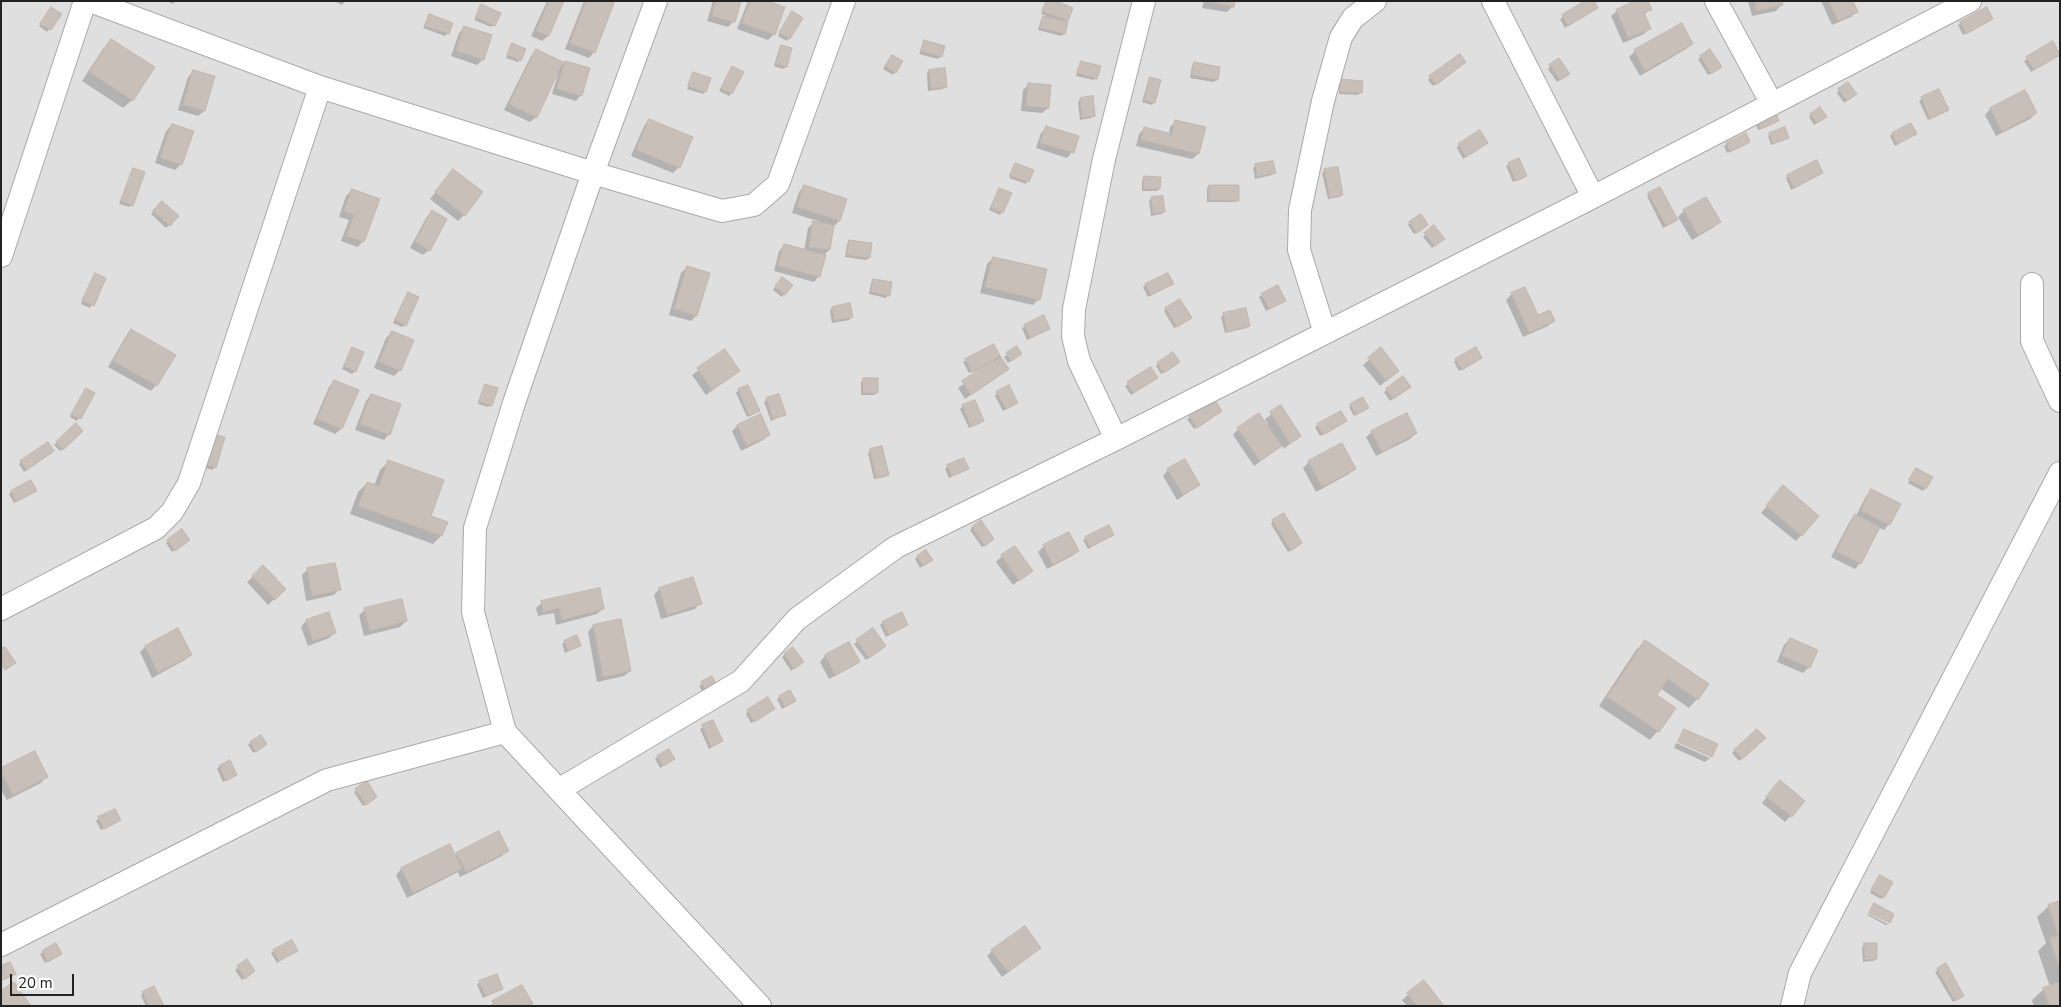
<!DOCTYPE html>
<style>
body{margin:0}
#map{position:relative;width:2061px;height:1007px;overflow:hidden;background:#f2efe9;font-family:"Nunito Sans",sans-serif}
canvas{display:block}
.frame{position:absolute;inset:0;border:2px solid #222;pointer-events:none}
.scale{position:absolute;left:10px;top:974px;width:64px;height:22px;box-sizing:border-box;border:2px solid #222;border-top:0;padding-left:6px;font-size:15px;line-height:18px;white-space:nowrap;color:#222;-webkit-text-stroke:4px #fff;paint-order:stroke}
</style>
<div id="map">
<canvas width="2061" height="1007"></canvas>
<div class="frame"></div>
<div class="scale">20 m</div>
</div>
<script>
const ctx = document.querySelector('canvas').getContext('2d');
ctx.lineJoin = 'round';
function paint(path, color) {
  ctx.fillStyle = color;
  ctx.fill(path, 'evenodd');
}
function stroke(path, color, width, dash) {
  ctx.strokeStyle = color;
  ctx.lineWidth = width;
  ctx.lineCap = dash ? 'butt' : 'round';
  ctx.setLineDash(dash || []);
  ctx.stroke(path);
}
paint(new Path2D(`
 M1,1H2060V1006H1Z`), '#e0dfdf');
paint(new Path2D(`
 M167,1H175L173,4Z
 M334,1H345L342,5Z
 M547,1H563L548,36L542,41L531,36Z
 M584,1H605L594,52L589,58L565,49Z
 M713,1H739L734,21L728,27L707,21Z
 M748,1H763L774,34L768,40L737,29Z
 M1047,1H1053L1071,9L1065,22L1064,34L1061,36L1038,30L1041,20L1045,15L1041,14Z
 M1204,1H1234L1232,7L1227,12L1202,8Z
 M1587,1L1597,8L1565,28L1560,19Z
 M1748,1H1780L1781,5L1776,11L1752,16Z
 M1821,1H1852L1856,11L1851,17L1832,25Z
 M482,6L494,25L491,27L474,20Z
 M1650,9L1644,15L1650,28L1644,34L1623,43L1611,16L1617,11Z
 M49,11L60,15L47,32L39,26Z
 M790,15L802,18L787,41L778,36Z
 M429,16L448,33L445,36L423,28Z
 M1991,19L1963,35L1958,25L1961,23Z
 M465,27L483,59L477,65L451,56L459,33Z
 M112,41L132,100L123,108L82,81L103,49Z
 M924,42L941,56L938,59L919,54Z
 M2053,43L2057,56L2031,72L2024,61Z
 M1692,44L1686,49L1640,76L1629,57L1635,51Z
 M512,45L520,60L518,62L506,58Z
 M781,47L786,67L783,69L774,66L779,49Z
 M536,51L564,64L565,62L581,95L576,101L552,94L558,74H556L536,117L530,122L504,110L531,56Z
 M1710,51L1718,69L1708,75L1698,59Z
 M892,56L895,72L893,75L883,69Z
 M1081,62L1096,78L1094,80L1076,76Z
 M1195,64L1217,79L1214,82L1190,78L1192,66Z
 M1462,64L1433,86L1428,80L1430,77Z
 M1550,66L1566,76L1557,82L1548,69Z
 M733,67L731,94L729,96L719,91Z
 M194,71L204,111L198,116L178,110L188,77Z
 M929,71L946,87L943,89L928,91L927,73Z
 M694,73L705,92L703,94L687,89Z
 M1150,78L1154,102L1152,105L1142,102L1148,81Z
 M1342,81L1360,93L1358,95L1339,94V83Z
 M1029,84L1048,108L1042,113L1021,111L1023,90Z
 M1839,90L1853,96L1844,103L1837,93Z
 M1938,90L1947,110L1928,120L1919,101Z
 M2025,92L2036,113L2030,119L1996,136L1985,115L1990,109Z
 M1081,99L1094,116L1091,118L1080,120L1078,102Z
 M1811,115L1823,119L1814,125L1809,117Z
 M649,120L679,167L673,173L631,156L644,126Z
 M1176,121L1198,154L1192,159L1136,146L1139,134L1145,128L1169,134L1170,127Z
 M1755,121H1778L1758,130Z
 M172,125L192,132L180,165L175,170L155,163L166,131Z
 M1046,128L1072,152L1067,158L1036,148L1041,133Z
 M1770,134L1787,138L1771,145L1768,136Z
 M1892,134H1916L1895,146L1890,136Z
 M1749,142L1727,153L1724,146L1727,144Z
 M1459,145H1484L1463,159L1457,148Z
 M1272,162L1274,173L1272,175L1255,179L1253,168L1255,166Z
 M1509,164L1526,176L1513,182L1506,166Z
 M1015,165L1032,170L1026,184L1009,178Z
 M133,169L132,205L129,207L119,204Z
 M1325,170L1342,195L1340,197L1328,199L1322,173Z
 M1822,173L1791,190L1786,178L1788,176Z
 M448,176L464,215L458,221L430,199Z
 M1145,178L1159,189L1157,191H1142V180Z
 M804,186L839,221L833,227L829,250L823,256L819,276L814,282L774,271L779,251L785,245L804,251L808,228L814,223L821,224V222L792,213L799,192Z
 M1210,186L1238,200L1235,202H1207V188Z
 M1000,189L1002,212L1000,215L989,210Z
 M352,190L363,241L358,247L341,241L349,220L339,217L346,196Z
 M1649,194L1674,222L1663,228L1647,196Z
 M1151,199L1164,212L1162,214L1151,216L1149,201Z
 M162,202L177,216L166,228L151,214Z
 M1684,211L1719,222L1714,227L1692,240L1678,217Z
 M432,212L429,250L423,255L410,248L426,218Z
 M1410,223L1424,228L1414,234L1408,225Z
 M1434,227L1441,241L1432,248L1423,237Z
 M850,241L869,258L866,260L845,257L847,244Z
 M993,258L1039,299L1033,305L980,293L987,264Z
 M687,267L709,274L696,316L691,321L669,315L681,273Z
 M95,275L105,279L90,308L81,304Z
 M874,280L888,295L886,298L869,294L871,283Z
 M779,282L784,294L782,297L773,290Z
 M1172,284L1148,297L1143,287L1146,285Z
 M408,293L405,325L402,327L393,323Z
 M1512,294L1538,317L1554,321L1548,326L1523,337L1506,300Z
 M1262,295L1284,301L1266,311L1259,297Z
 M849,304L852,317L849,320L832,323L830,311L832,308Z
 M1166,309L1188,320L1174,328L1164,311Z
 M1224,314L1249,326L1247,328L1225,333L1221,317Z
 M1025,326L1049,329L1027,340L1022,328Z
 M132,331L156,385L151,391L108,367L126,336Z
 M392,332L400,370L394,376L374,368L386,338Z
 M993,346L1008,369L965,399L958,388L994,362L993,360L969,373L963,362Z
 M1017,348L1021,354L1008,363L1004,357Z
 M352,349L355,371L352,374L342,369Z
 M1381,349L1392,376L1380,386L1363,365Z
 M725,351L738,371L706,395L692,375Z
 M1456,360H1478L1459,371L1454,362Z
 M1158,364H1176L1161,374L1156,366Z
 M1150,369L1154,380L1131,395L1125,386Z
 M1403,378L1407,389L1390,401L1384,392Z
 M864,379L877,393L874,395H861V382Z
 M335,381L357,390L341,429L335,434L313,424L329,387Z
 M486,385L491,405L488,407L478,404Z
 M86,390L94,393L77,421L70,417Z
 M739,390L758,411L756,413L747,417L736,393Z
 M997,393L1014,405L1003,411L995,396Z
 M371,395L389,434L384,440L355,430L366,401Z
 M767,399L785,414L771,421L764,402Z
 M1351,405L1367,408L1354,416L1349,407Z
 M963,406L983,421L969,428L960,409Z
 M1281,407L1299,436L1284,449L1282,445L1254,466L1233,435L1238,429L1266,426L1268,424L1265,419Z
 M1218,413L1194,429L1187,419L1190,417Z
 M760,415L769,435L763,440L741,451L732,431L737,426Z
 M1346,421L1320,436L1315,427L1318,425Z
 M76,425L81,431L60,451L54,445Z
 M1372,432L1416,433L1410,439L1376,456L1366,437Z
 M224,438L215,467L212,470L203,467Z
 M870,450L888,474L885,477L874,479L868,453Z
 M50,454L24,472L19,464L21,462Z
 M388,462L441,536L433,544L350,514L358,492L367,483L374,486L380,470Z
 M1309,462L1354,468L1349,474L1316,492L1303,468Z
 M948,466L967,469L949,478L945,469Z
 M1168,470L1199,485L1177,500L1163,476Z
 M1914,472L1925,488L1923,491L1908,483Z
 M1872,491L1889,524L1884,530L1878,527L1860,563L1855,569L1831,557L1850,521L1856,516L1866,496Z
 M11,492L33,493L14,503L9,494Z
 M1778,493L1818,516L1796,541L1761,513Z
 M1273,521L1301,543L1288,552L1271,524Z
 M973,527L990,542L982,547L970,530Z
 M1113,535L1088,549L1083,540L1086,538Z
 M168,541L186,543L172,552L166,543Z
 M1044,546L1078,551L1072,556L1047,569L1038,552Z
 M1002,556L1031,571L1013,585L996,562Z
 M917,557L931,560L920,568L915,559Z
 M263,567L285,589L268,605L247,582Z
 M307,570L339,589L334,595L306,601L302,575Z
 M659,589L700,603L695,609L661,619L654,595Z
 M542,603L603,608L597,614L556,625L554,613L538,616L536,608Z
 M365,610L406,621L400,627L364,636L359,615Z
 M329,614L335,632L329,638L308,646L301,627L306,621Z
 M620,620L630,671L624,676L597,682L588,632L593,626Z
 M883,623L907,625L886,637L880,625Z
 M178,630L191,655L185,660L152,678L140,652L145,647Z
 M873,630L882,648L866,660L854,644Z
 M1790,639L1809,667L1803,673L1777,662L1784,645Z
 M565,642L580,646L565,653L562,644Z
 M1645,642L1697,699L1689,708L1660,688L1655,695L1658,731L1650,740L1599,706L1636,650Z
 M848,644L858,662L852,667L829,679L820,662L825,656Z
 M793,649L803,662L791,671L782,657Z
 M712,678L707,700L699,686Z
 M780,697L795,701L782,709L777,699Z
 M748,711H771L751,723L746,714Z
 M713,722L722,741L709,749L700,729Z
 M1757,730L1764,738L1739,761L1732,753Z
 M250,743L263,747L253,753L248,745Z
 M1676,743L1710,758L1705,762L1674,748Z
 M658,757L671,761L660,768L655,759Z
 M219,767L235,775L223,782L217,769Z
 M1,770L46,777L41,783L7,800L1,790Z
 M1774,788L1803,802L1785,822L1762,803Z
 M356,790L373,800L363,806L354,792Z
 M99,818L119,820L101,830L96,821Z
 M449,846L454,857L457,854L507,850L502,856L460,877L458,872L407,898L396,875L401,869Z
 M1878,879L1883,897L1881,899L1870,893Z
 M2060,902V1006H2034L2032,1000L2044,989L2050,987L2038,951L2046,943L2037,917L2049,906Z
 M1868,914L1888,924L1886,925L1867,915Z
 M1865,944L1876,959L1873,961L1863,962L1862,947Z
 M55,945L58,956L45,963L40,954Z
 M1040,948L1002,977L987,956L992,951Z
 M274,951H296L277,963L271,953Z
 M246,961L251,974L242,980L235,970Z
 M1938,970L1960,998L1953,1002L1935,972Z
 M480,982L502,989L483,998L477,985Z
 M1423,982L1443,1006H1407L1402,1000Z
 M522,987L531,1004L530,1006H489Z
 M143,993L163,1006H146L141,996Z`), '#0003');
const building = new Path2D(`
 M549,1H564L549,36L536,31Z
 M586,1H608L614,3L595,53L570,43Z
 M716,1H741L735,22L712,16Z
 M750,1H767L785,7L775,35L742,23Z
 M1047,1H1056L1073,8L1068,21L1042,11Z
 M1207,1H1235L1234,7Z
 M1585,1H1594L1598,8L1568,26L1562,15Z
 M1635,1H1648L1652,10L1644,12L1651,29L1628,38L1616,10Z
 M1755,1H1782L1783,5L1757,11Z
 M1829,1H1853L1858,12L1838,21Z
 M481,4L501,13L495,26L476,17Z
 M51,7L62,14L51,30L40,24Z
 M1987,7L1993,19L1966,34L1960,22Z
 M792,11L803,18L790,39L779,33Z
 M429,14L453,23L449,34L425,26Z
 M1043,16L1068,22L1065,34L1040,28Z
 M1682,23L1693,44L1645,71L1634,50Z
 M464,26L492,35L484,60L456,51Z
 M111,39L155,67L133,101L89,72Z
 M924,40L945,46L942,57L921,51Z
 M2053,41L2060,55L2034,70L2026,57Z
 M512,43L526,49L521,61L507,55Z
 M781,45L792,48L787,67L776,64Z
 M536,49L563,62L537,118L509,104Z
 M1710,49L1722,67L1711,74L1700,56Z
 M1460,54L1466,62L1436,85L1429,76Z
 M892,55L903,61L896,73L885,66Z
 M1559,58L1570,74L1560,80L1549,65Z
 M565,61L590,68L582,96L557,89Z
 M1081,61L1101,66L1097,79L1077,73Z
 M1194,62L1220,67L1218,80L1192,75Z
 M732,66L744,72L732,94L721,89Z
 M945,68L947,87L931,89L929,70Z
 M193,70L215,76L205,111L183,105Z
 M693,72L711,78L706,92L688,86Z
 M1150,77L1161,80L1155,103L1144,100Z
 M1341,79L1363,81L1362,93L1340,92Z
 M1848,82L1857,94L1847,101L1838,89Z
 M1028,83L1051,85L1049,108L1026,106Z
 M1939,89L1949,110L1930,119L1921,97Z
 M2025,90L2037,113L2002,132L1990,108Z
 M1093,96L1095,116L1082,118L1080,98Z
 M1820,107L1827,117L1817,123L1810,114Z
 M1775,110L1779,121L1761,129L1756,118Z
 M649,119L693,137L680,168L636,150Z
 M1175,120L1206,127L1199,154L1141,140L1144,127L1172,134Z
 M1911,123L1917,134L1897,144L1892,133Z
 M172,124L194,131L182,165L160,158Z
 M1046,126L1079,136L1074,153L1040,143Z
 M1785,127L1789,138L1773,144L1769,133Z
 M1480,130L1488,143L1466,157L1458,144Z
 M1746,133L1750,142L1730,152L1726,143Z
 M1519,158L1527,176L1516,181L1508,163Z
 M1817,160L1823,173L1794,188L1787,175Z
 M1273,161L1276,173L1257,177L1255,164Z
 M1015,163L1034,170L1029,182L1010,176Z
 M1338,167L1343,195L1330,198L1324,169Z
 M133,168L145,172L133,206L121,201Z
 M453,169L483,192L465,216L435,192Z
 M1144,176L1161,177L1160,189H1144Z
 M804,185L847,199L840,221L797,207Z
 M1209,185H1239V201L1209,200Z
 M1660,187L1678,220L1666,226L1648,193Z
 M999,188L1012,193L1003,213L991,208Z
 M352,189L380,199L364,242L346,236L354,215L344,211Z
 M1163,196L1165,212L1153,214L1151,197Z
 M1706,197L1721,222L1698,235L1683,210Z
 M162,201L179,216L170,226L153,211Z
 M432,210L447,219L430,251L415,242Z
 M1421,214L1428,225L1417,233L1409,222Z
 M813,221L834,225L830,250L809,247Z
 M1434,225L1445,239L1435,246L1424,233Z
 M849,240L872,243L870,258L847,255Z
 M784,244L826,255L820,277L778,266Z
 M993,257L1047,269L1040,300L985,287Z
 M687,266L710,273L697,316L674,309Z
 M95,273L106,278L94,306L82,301Z
 M1168,273L1174,284L1151,295L1145,284Z
 M782,277L793,285L785,295L775,287Z
 M873,279L892,282L890,296L871,292Z
 M1278,285L1286,301L1269,309L1261,294Z
 M1525,287L1538,315L1550,310L1555,321L1529,333L1511,293Z
 M408,292L419,297L406,326L395,320Z
 M1180,299L1192,318L1177,327L1165,308Z
 M850,303L853,317L834,321L832,307Z
 M1246,308L1250,326L1227,332L1223,313Z
 M1044,315L1050,329L1030,338L1024,325Z
 M131,329L176,355L157,386L113,361Z
 M392,331L414,340L401,371L379,362Z
 M994,344L1001,358L972,372L965,359Z
 M1017,346L1022,354L1011,361L1006,353Z
 M352,347L364,352L356,372L344,366Z
 M1381,347L1399,371L1386,381L1368,358Z
 M1476,347L1482,358L1462,370L1455,359Z
 M725,349L740,371L712,390L697,368Z
 M1173,352L1180,362L1164,373L1157,363Z
 M1000,356L1009,369L971,395L962,381Z
 M1151,367L1158,378L1133,393L1127,382Z
 M1403,376L1411,387L1393,399L1386,389Z
 M863,378H878V393H863Z
 M334,380L359,390L342,429L317,419Z
 M485,384L498,388L492,406L479,402Z
 M748,385L760,411L749,416L738,389Z
 M1009,385L1018,403L1006,409L996,392Z
 M86,388L95,393L81,419L71,415Z
 M371,394L401,404L390,435L360,424Z
 M779,394L786,415L773,419L766,398Z
 M1363,397L1369,408L1356,415L1350,404Z
 M1214,399L1222,411L1197,428L1189,416Z
 M975,400L984,421L971,427L962,405Z
 M1281,405L1301,436L1290,444L1270,412Z
 M1341,411L1347,421L1323,435L1317,424Z
 M1259,413L1282,446L1260,461L1237,428Z
 M1407,413L1417,433L1382,452L1371,431Z
 M761,414L770,435L747,446L737,425Z
 M76,423L83,431L63,450L56,442Z
 M214,434L225,437L216,468L205,464Z
 M48,442L54,451L27,470L20,461Z
 M1342,443L1356,469L1322,487L1308,461Z
 M882,446L889,475L876,478L870,449Z
 M964,458L969,469L952,476L947,465Z
 M1185,459L1200,485L1183,495L1167,469Z
 M388,460L444,480L431,516L448,522L442,536L358,506L367,482L379,486Z
 M1916,468L1933,477L1926,489L1909,480Z
 M31,480L37,491L16,502L11,491Z
 M1783,485L1819,516L1802,536L1766,506Z
 M1871,489L1901,504L1890,525L1861,511Z
 M1284,513L1302,543L1291,551L1272,520Z
 M1855,514L1880,527L1861,564L1836,551Z
 M981,520L994,539L985,546L972,527Z
 M1109,525L1114,535L1090,547L1085,537Z
 M182,529L190,540L175,551L167,540Z
 M1069,532L1079,551L1053,565L1043,545Z
 M1015,546L1033,571L1019,581L1001,555Z
 M926,550L933,560L923,566L917,556Z
 M335,563L341,590L312,596L307,568Z
 M263,565L286,589L275,600L252,576Z
 M693,577L702,604L667,615L659,588Z
 M600,588L604,609L562,620L559,608L543,612L541,601Z
 M402,599L407,621L370,631L364,608Z
 M329,612L336,633L313,641L306,620Z
 M902,612L908,625L889,635L882,622Z
 M621,619L631,671L603,677L593,625Z
 M178,628L192,655L158,673L145,646Z
 M873,628L886,646L869,658L856,640Z
 M577,635L581,646L568,651L564,641Z
 M1790,638L1818,650L1810,668L1782,656Z
 M1645,640L1709,684L1698,700L1668,679L1657,695L1676,708L1659,732L1607,697Z
 M849,642L860,662L835,675L825,655Z
 M5,647L16,663L5,670L1,665V649Z
 M793,647L804,662L794,669L784,654Z
 M712,676L721,693L710,699L701,682Z
 M790,690L796,701L785,707L779,696Z
 M768,697L775,709L754,722L747,710Z
 M713,720L723,741L711,747L702,725Z
 M1684,729L1718,744L1712,757L1678,742Z
 M1757,729L1766,738L1742,759L1734,750Z
 M261,735L267,744L256,752L250,742Z
 M669,749L675,759L663,766L657,756Z
 M35,751L48,777L13,795L1,773V768Z
 M230,760L237,775L226,781L219,766Z
 M1780,780L1805,801L1792,817L1766,797Z
 M367,781L377,797L366,805L355,789Z
 M115,809L121,820L104,829L98,817Z
 M499,831L509,851L466,872L456,853Z
 M450,844L462,869L413,893L401,868Z
 M1880,875L1893,882L1884,898L1871,890Z
 M2060,901V969L2049,938L2058,935L2048,905Z
 M1874,903L1894,914L1890,923L1869,913Z
 M1025,926L1041,948L1008,972L991,950Z
 M292,940L298,951L279,961L273,950Z
 M56,943L62,954L48,962L42,951Z
 M1864,943H1877V959L1865,960Z
 M247,959L255,971L245,979L237,966Z
 M10,962L16,974L1,981V966Z
 M1946,963L1964,996L1955,1001L1937,969Z
 M497,974L503,989L485,996L479,981Z
 M1424,980L1444,1006H1417L1407,993Z
 M14,982L31,1006H1V991Z
 M2060,982V1006H2049L2043,988Z
 M522,985L533,1004L495,1006L492,1001Z
 M154,986L164,1006H149L142,992Z`);
paint(building, '#c7bfb8');
stroke(building, '#c4b6ab', 1);
const minor = new Path2D(`
 M90,1L320,87L593,173L722,211L754,205L778,184L844,1
 M656,1L593,173L514,403L475,528L473,612L505,732L760,1006
 M1493,1L1593,197
 M1716,1L1772,104
 M1,256L85,1
 M2032,284V341L2060,401
 M1325,333L1299,250L1300,210L1323,101L1341,37L1353,18L1375,1
 M1116,439L1079,361L1073,336L1074,309L1104,159L1144,1
 M1,609L156,528L172,512L189,483L320,87
 M560,789L741,681L797,619L896,547L1116,439L1593,197L1970,1
 M1,945L327,780L505,732
 M1792,1006L1800,973L2060,473`);
stroke(minor, '#a9a9a9', 24);
stroke(minor, '#fff', 22);
</script>
